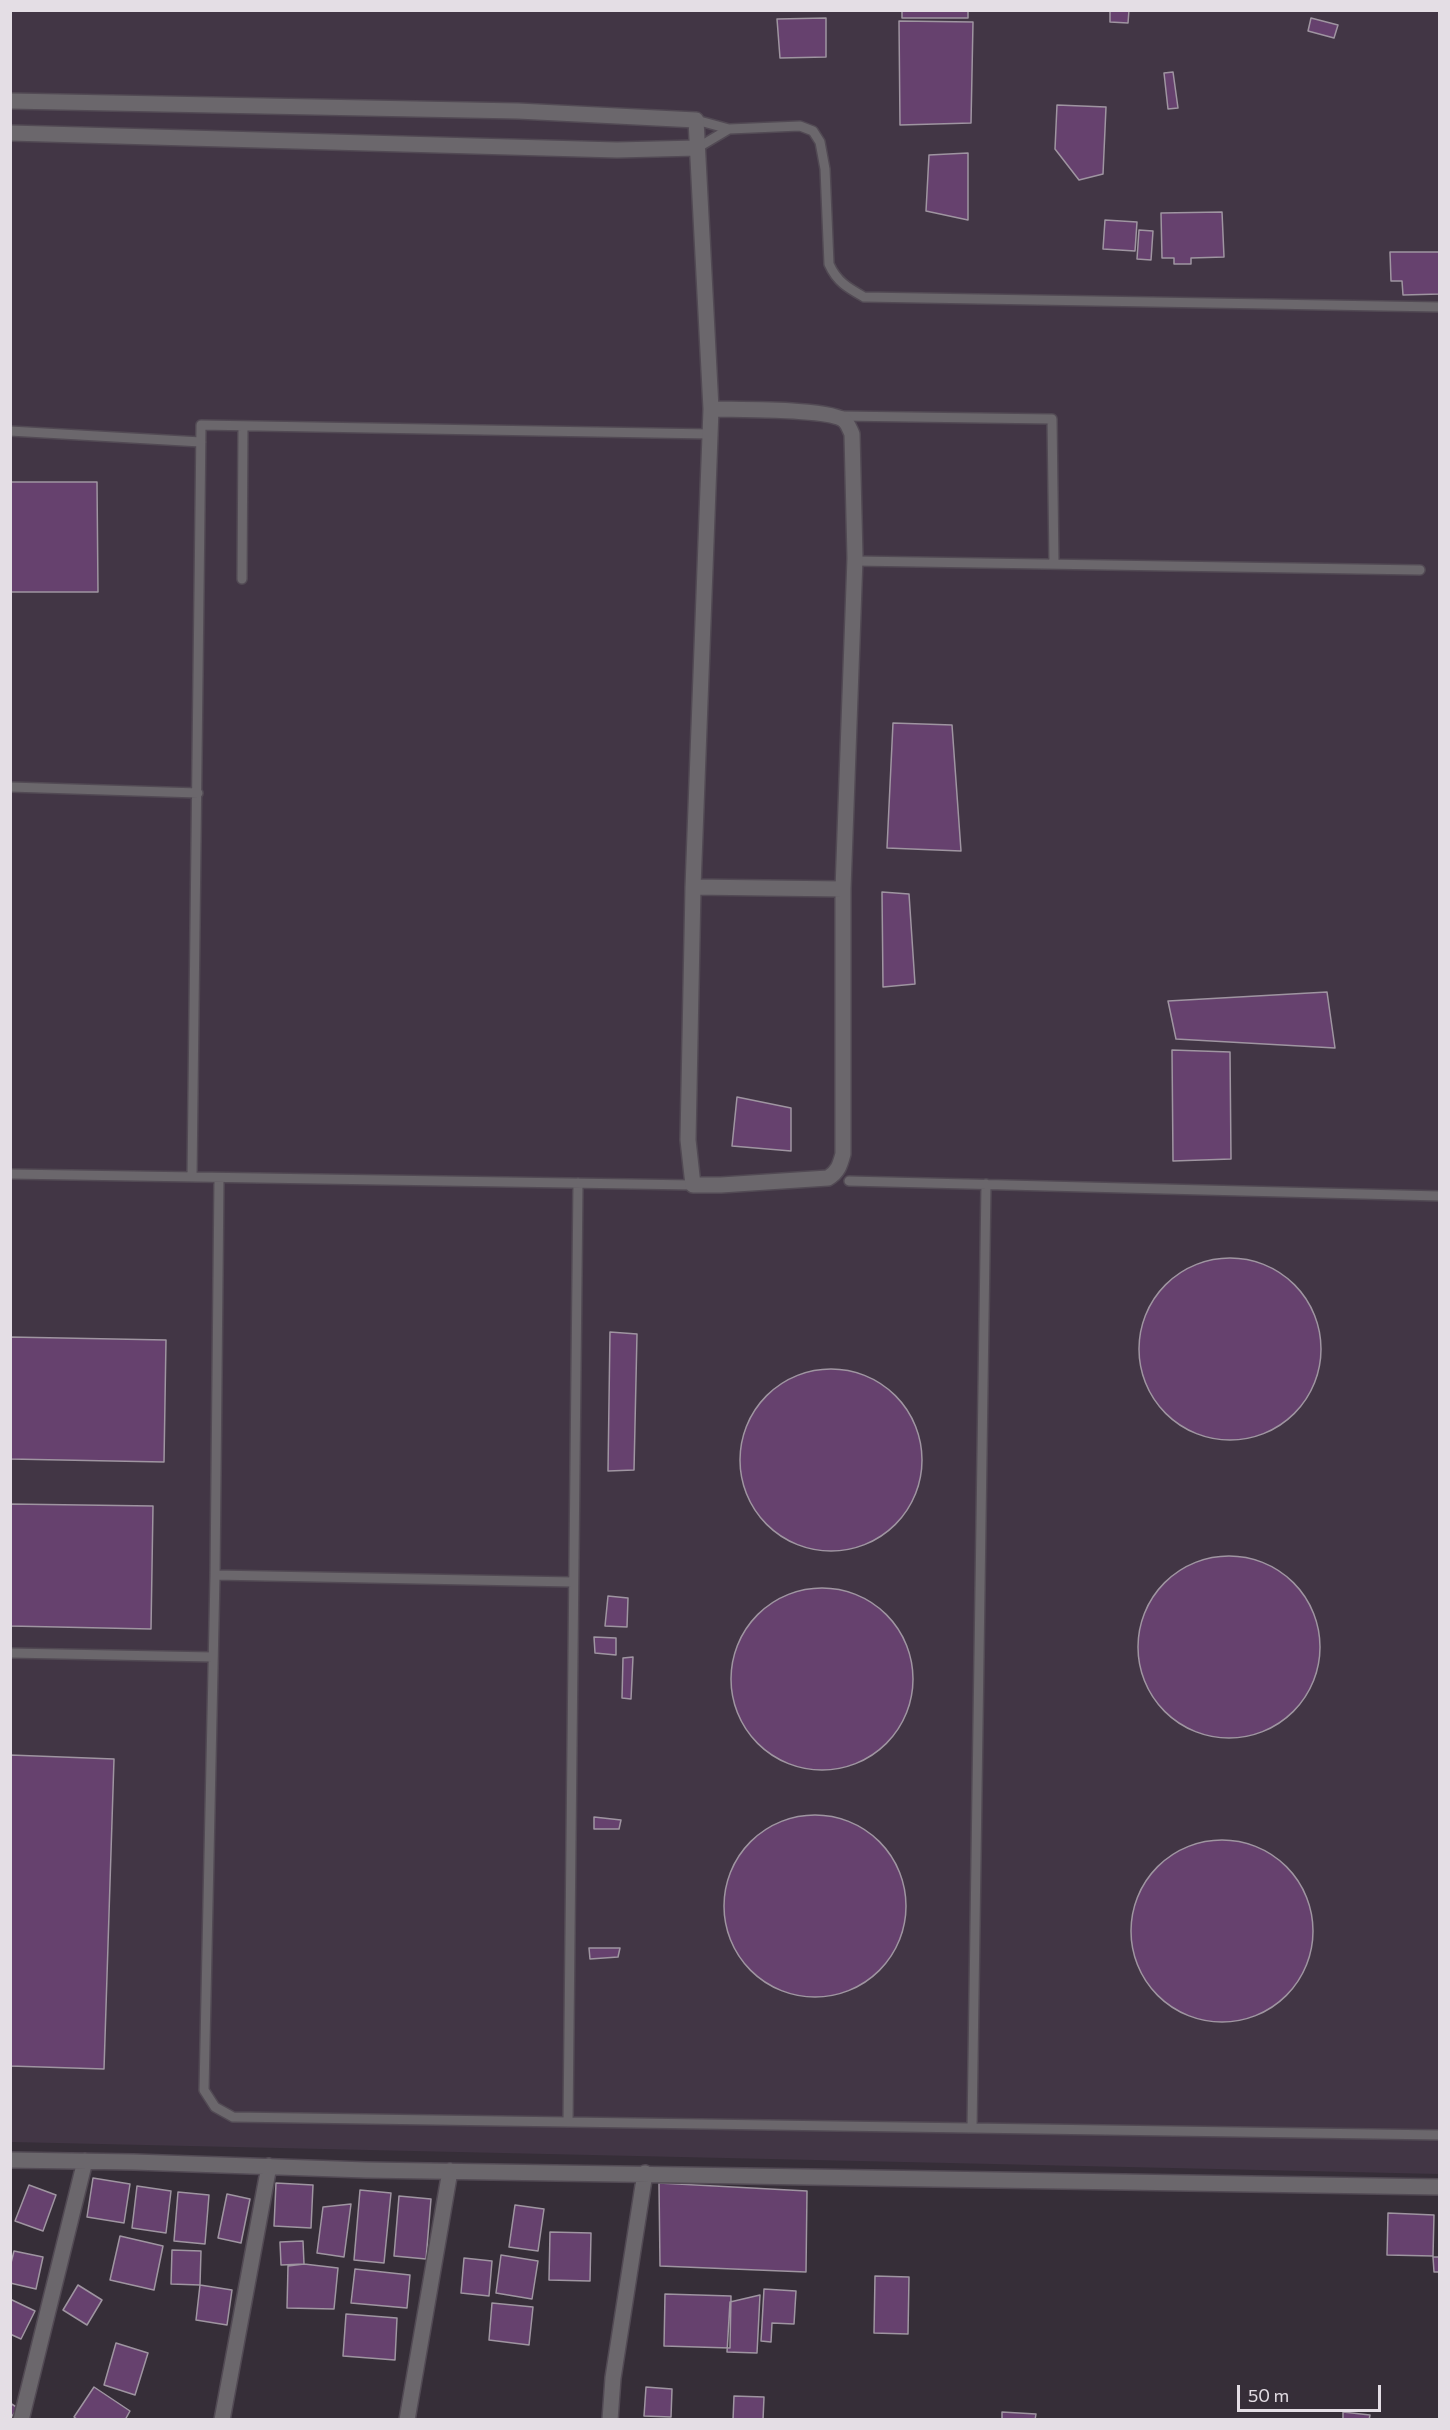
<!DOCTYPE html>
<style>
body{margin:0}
#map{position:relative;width:1450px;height:2430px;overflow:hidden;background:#362e38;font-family:Commissioner,sans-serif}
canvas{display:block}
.frame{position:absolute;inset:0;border:12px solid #e4dee5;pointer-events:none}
.scale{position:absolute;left:1237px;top:2385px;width:144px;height:27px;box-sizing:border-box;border:3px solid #e4dee5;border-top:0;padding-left:8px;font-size:18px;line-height:21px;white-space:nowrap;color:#e4dee5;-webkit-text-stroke:4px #362e38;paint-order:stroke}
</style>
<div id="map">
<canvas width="1450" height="2430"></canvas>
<div class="frame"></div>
<div class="scale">50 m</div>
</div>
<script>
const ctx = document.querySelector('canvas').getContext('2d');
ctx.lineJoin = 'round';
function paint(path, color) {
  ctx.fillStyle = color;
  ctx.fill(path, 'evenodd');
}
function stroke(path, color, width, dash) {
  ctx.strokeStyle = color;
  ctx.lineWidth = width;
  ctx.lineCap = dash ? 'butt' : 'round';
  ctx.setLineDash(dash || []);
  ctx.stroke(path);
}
paint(new Path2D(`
 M11,11H1439V2174L11,2142Z`), '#423645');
const building = new Path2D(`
 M902,10H968V18H902Z
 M1110,10H1129L1128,23L1110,22Z
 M826,18V57L780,58L777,19Z
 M1311,18L1338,25L1334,38L1308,31Z
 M899,21L973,22L971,123L900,125Z
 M1173,72L1178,108L1168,109L1164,73Z
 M1057,105L1106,107L1103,174L1079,180L1055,149Z
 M968,153V220L926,211L929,155Z
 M1222,212L1224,257L1191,258V264H1174V258H1162L1161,213Z
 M1105,220L1137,222L1135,251L1103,249Z
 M1139,230L1153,231L1151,260L1137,259Z
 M1390,252H1440V294L1403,295L1402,281H1391Z
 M10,482H97L98,592H10Z
 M893,723L952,725L961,851L887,848Z
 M882,892L909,894L915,984L883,987Z
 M1327,992L1335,1048L1176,1039L1168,1001Z
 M1172,1050L1230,1052L1231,1159L1173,1161Z
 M737,1097L791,1108V1151L732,1146Z
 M1139 1349a91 91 0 1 1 182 0a91 91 0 1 1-182 0Z
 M610,1332L637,1334L634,1470L608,1471Z
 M10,1337L166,1340L164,1462L10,1459Z
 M740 1460a91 91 0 1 1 182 0a91 91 0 1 1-182 0Z
 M10,1504L153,1506L151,1629L10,1626Z
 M1138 1647a91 91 0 1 1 182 0a91 91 0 1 1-182 0Z
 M731 1679a91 91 0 1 1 182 0a91 91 0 1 1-182 0Z
 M608,1596L628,1598L627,1627L605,1626Z
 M594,1637L616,1638V1655L595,1653Z
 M633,1657L631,1699L622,1698L623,1658Z
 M10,1755L114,1759L104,2069L10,2066Z
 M724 1906a91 91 0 1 1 182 0a91 91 0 1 1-182 0Z
 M594,1817L621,1820L619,1829H594Z
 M1131 1931a91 91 0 1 1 182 0a91 91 0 1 1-182 0Z
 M589,1948H620L618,1957L590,1959Z
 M93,2178L130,2184L124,2223L87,2217Z
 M276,2183L313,2185L311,2228L274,2226Z
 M659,2183L807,2191L806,2272L660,2266Z
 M29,2185L56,2195L43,2231L15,2221Z
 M137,2186L171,2191L166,2233L132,2228Z
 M360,2190L391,2193L384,2263L354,2260Z
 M178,2192L209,2195L205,2244L174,2241Z
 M227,2194L250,2199L241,2243L218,2238Z
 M399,2196L431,2199L426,2259L394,2256Z
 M351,2204L344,2257L317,2253L323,2207Z
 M515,2205L544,2209L538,2251L509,2247Z
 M1388,2213L1434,2215L1433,2256L1387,2255Z
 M550,2232L591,2233L590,2281L549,2280Z
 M120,2236L163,2246L154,2290L110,2280Z
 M303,2241L304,2264L281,2265L280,2242Z
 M172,2250L201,2251L200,2285L171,2284Z
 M14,2251L43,2257L36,2289L10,2283V2267Z
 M501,2255L538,2261L532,2299L496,2293Z
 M1433,2257H1440V2272H1434Z
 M464,2258L492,2261L489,2296L461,2293Z
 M304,2264L338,2268L334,2309L287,2308L288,2266Z
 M355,2269L410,2275L407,2308L351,2303Z
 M875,2276L909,2277L908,2334L874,2333Z
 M78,2285L102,2300L87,2325L63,2310Z
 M200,2285L232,2290L227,2325L196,2320Z
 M764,2289L796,2291L794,2324L772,2323L771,2342L761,2341Z
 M665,2294L731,2296L730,2348L664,2346Z
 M760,2295L757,2353L727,2352L730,2302Z
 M10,2299L35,2311L21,2339L10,2334Z
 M492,2303L533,2307L529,2345L489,2340Z
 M346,2314L397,2318L395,2360L343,2356Z
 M116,2343L148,2353L135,2395L104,2385Z
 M94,2387L130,2411L125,2420H78L74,2417Z
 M646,2387L672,2389L671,2417L644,2416Z
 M734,2396L764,2397L763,2420H733Z
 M10,2403L18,2408L10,2419Z
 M1002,2412L1036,2414L1035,2420H1002Z
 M1343,2412L1370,2415L1369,2420H1343Z`);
paint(building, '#66416e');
stroke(building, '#9f95a1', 1.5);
const lane = new Path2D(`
 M696,120L729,129L800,126L813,131L820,142L825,169L829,264C837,282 848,288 864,297L1440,307
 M697,148L729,129
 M840,416L1052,419L1054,564
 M10,431L201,442
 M855,561L1420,570
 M242,579L243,426
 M10,787L198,793
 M10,1174L693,1185
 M192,1177L201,425L710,434
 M219,1178L215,1575L204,2090L215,2107L233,2117L1440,2135
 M849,1181L1440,1196
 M215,1575L573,1582
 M10,1653L213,1657
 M568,2122L578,1183
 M972,2128L986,1184`);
const street = new Path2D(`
 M10,101L518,111L696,120L711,409L693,887L688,1140L693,1185H721L828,1178C838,1172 840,1165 843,1154V889L855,558L852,434C850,430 848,424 845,421C831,408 735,410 711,409
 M10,133L617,150L697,148
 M693,887L843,889
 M10,2160L134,2162L366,2170L1440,2187
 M21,2420L85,2161
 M222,2420L269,2166
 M407,2420L450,2171
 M610,2420L613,2378L645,2173`);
stroke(lane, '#524a54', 12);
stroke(street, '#524a54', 18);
stroke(lane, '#6b676c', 9);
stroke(street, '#6b676c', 15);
</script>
